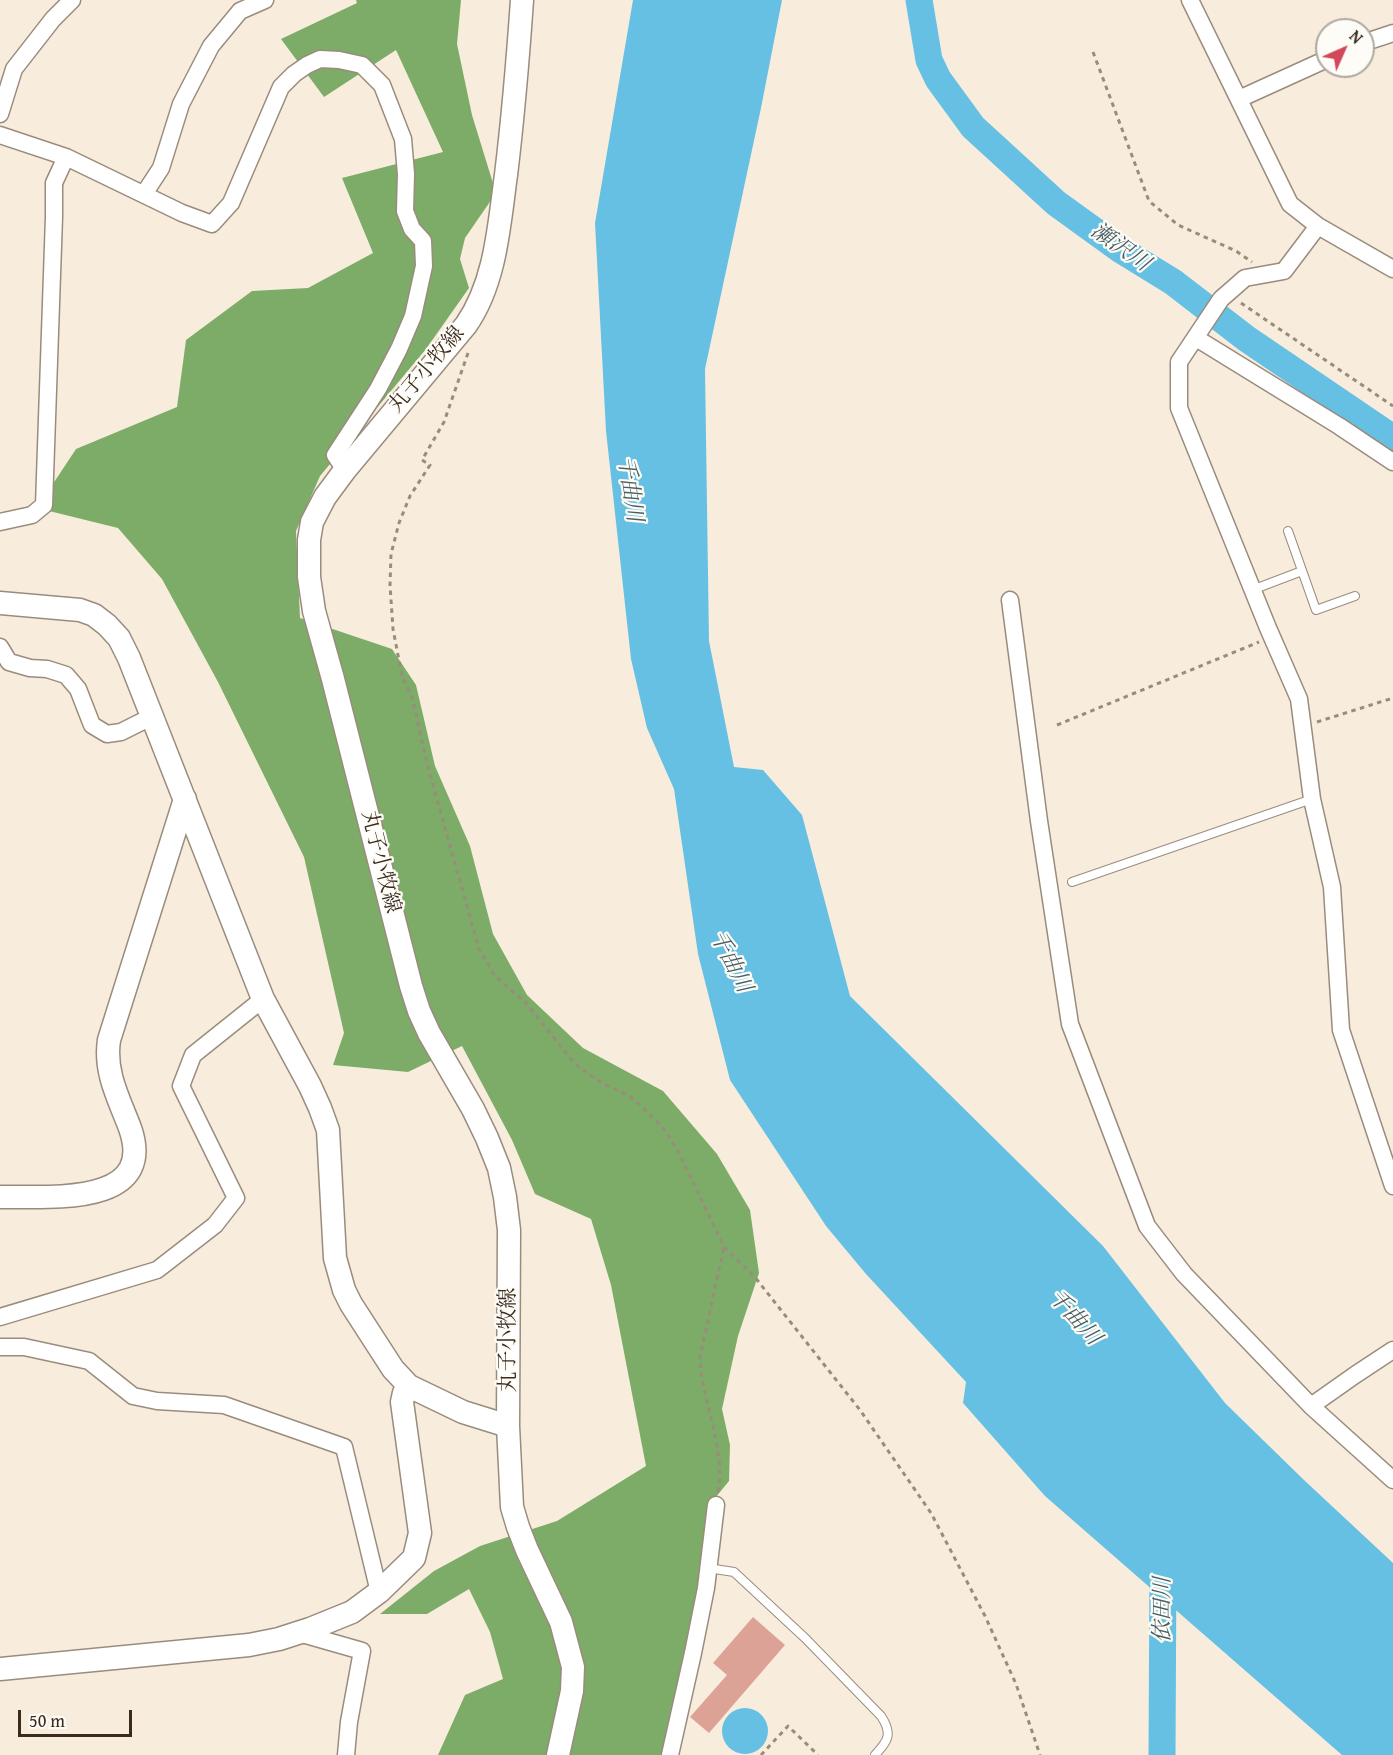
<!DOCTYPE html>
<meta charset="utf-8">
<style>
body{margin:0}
#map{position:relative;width:1393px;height:1755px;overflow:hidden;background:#f8eddc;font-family:"Gentium Book Plus",serif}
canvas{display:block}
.north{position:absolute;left:1315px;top:18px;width:60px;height:60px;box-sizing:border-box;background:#fdfcf7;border:2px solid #afa8a0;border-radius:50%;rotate:45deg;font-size:16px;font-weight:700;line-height:24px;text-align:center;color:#3b2a1e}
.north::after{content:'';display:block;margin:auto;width:21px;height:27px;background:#d1495b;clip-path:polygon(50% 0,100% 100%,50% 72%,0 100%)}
.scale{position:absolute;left:18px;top:1710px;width:114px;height:27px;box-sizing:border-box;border:3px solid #3b2a1e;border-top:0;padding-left:8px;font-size:18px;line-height:21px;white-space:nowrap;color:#3b2a1e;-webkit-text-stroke:4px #fdfcf7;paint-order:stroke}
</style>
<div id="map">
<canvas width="1393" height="1755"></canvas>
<div class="north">N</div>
<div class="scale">50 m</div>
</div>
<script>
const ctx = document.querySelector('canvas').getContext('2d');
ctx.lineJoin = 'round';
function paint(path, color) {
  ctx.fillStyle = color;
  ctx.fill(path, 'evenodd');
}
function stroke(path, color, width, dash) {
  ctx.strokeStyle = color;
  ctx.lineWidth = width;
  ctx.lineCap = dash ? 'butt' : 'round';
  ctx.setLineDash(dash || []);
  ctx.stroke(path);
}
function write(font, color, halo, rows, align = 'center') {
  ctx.font = font + ' "Gentium Book Plus","Noto Serif JP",serif';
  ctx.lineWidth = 4.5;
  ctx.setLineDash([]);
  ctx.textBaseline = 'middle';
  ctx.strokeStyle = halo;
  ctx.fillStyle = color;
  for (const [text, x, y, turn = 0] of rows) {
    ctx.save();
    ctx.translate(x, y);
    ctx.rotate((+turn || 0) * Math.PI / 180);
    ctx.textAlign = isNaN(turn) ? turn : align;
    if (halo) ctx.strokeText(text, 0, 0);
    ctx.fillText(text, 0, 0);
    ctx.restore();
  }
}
paint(new Path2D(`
 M356,0H461L457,44L472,115L496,193L465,238L460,259L469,288L426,349L320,476L296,531L300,618L392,649L416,685L435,766L470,846L493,934L527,995L583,1048L663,1091L717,1154L750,1210L759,1273L738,1336L722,1409L730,1445L729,1481L711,1503L687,1651L662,1755H438L465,1695L503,1679L490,1632L469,1589L427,1614H380L434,1571L480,1546L557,1521L646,1466L611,1285L591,1219L535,1194L512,1140L462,1046L408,1072L333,1065L344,1033L304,857L218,682L162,579L118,528L37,508L76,449L177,407L186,340L252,291L308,288L373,253L342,178L443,152L396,50L324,97L281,39L357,3Z`), '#7cac68');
paint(new Path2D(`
 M633,0H782L761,108L705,369L709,641L734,767L763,770L802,815L850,996L1103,1246L1225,1403L1304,1480L1393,1563V1755H1342L1045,1496L963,1403L966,1382L866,1274L826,1226L730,1080L698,954L674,789L647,728L631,659L606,431L595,223Z
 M722 1731a23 23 0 1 1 46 0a23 23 0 1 1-46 0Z`), '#66c0e4');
stroke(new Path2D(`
 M919,0L929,60L938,79L973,127L1056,203L1121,250L1173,282L1247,339L1393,438
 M1162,1755L1163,1561`), '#66c0e4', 27);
paint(new Path2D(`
 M753,1617L785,1645L709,1733L690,1717L727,1675L713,1663Z`), '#dda296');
const lane = new Path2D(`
 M1288,531L1316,610L1355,596
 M1252,590L1302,571
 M1072,882L1312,799
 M708,1568L734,1572L805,1638L881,1716C893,1734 888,1741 875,1755`);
const street = new Path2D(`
 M1190,0L1290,204L1318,226L1393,269
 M1363,43L1393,33
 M1239,99L1327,59
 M0,114L14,69L53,19L72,0
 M0,135L66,157L182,213L212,224L231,203L281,87L294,74L307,65L320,59L339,60L362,65L382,85L403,139L406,174L405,211L412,229L423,241L424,266L413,316L399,349L378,389L335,455L345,470
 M144,194L161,168L181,104L211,46L240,11L265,0
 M1318,226L1284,271L1245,278L1221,299L1179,362V408L1268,628L1299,699L1312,799L1332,887L1341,1030L1393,1186
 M1196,338L1339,426L1393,462
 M0,522L32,515L44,505L54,217V183L66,157
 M1010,600L1039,821L1070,1024L1147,1226L1184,1274L1311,1406L1393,1480
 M0,647L9,662L30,668L47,669L66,675L78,689L92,725L107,734L121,732L151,717
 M0,1317L157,1270L215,1225L236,1198L181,1086L193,1055L263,999
 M0,1347H24L89,1361L133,1396L157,1401L224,1405L344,1447L379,1592
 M1311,1406L1355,1375L1393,1350
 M299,1633L362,1651L349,1722L346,1755
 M670,1755L693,1653L706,1588L716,1505`);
const secondary = new Path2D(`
 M522,0C518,58 513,117 506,175C499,225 496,282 466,325L345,470L325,497L312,522L309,540V577L314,611L333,679L411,986L419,1011L429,1033L473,1109L487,1138L499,1168L505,1197L509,1230L508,1426L512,1507L518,1527L527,1550L561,1622L573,1667L572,1691L558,1755
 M0,603L80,610L94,615L107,625L119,638L129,658L263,999L310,1086L320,1108L328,1130L335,1258L344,1290L351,1304L393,1369L409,1386L463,1412L508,1426
 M0,1197C46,1196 158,1208 130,1128C119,1099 104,1072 109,1040L185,799
 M0,1669L249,1645L279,1639L310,1629L352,1612L379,1592L414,1558L420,1533L402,1402L404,1393L409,1386`);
stroke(lane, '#9a8c7d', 10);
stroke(street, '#9a8c7d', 19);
stroke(secondary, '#9a8c7d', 25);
stroke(new Path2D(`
 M1093,52L1149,201L1178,225L1236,251L1252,262
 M1241,303L1393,406
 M468,353L444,422L422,460L430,465L410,496L399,523L391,554L390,585L393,629L402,676L412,697L428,767L479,949L495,976L525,1002L575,1064L603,1084L624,1093L636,1101L664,1129L677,1149L724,1247L754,1276L860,1410L931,1513L985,1616L1016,1684L1040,1755
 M1317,722L1393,698
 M1057,725L1259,642
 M718,1492C726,1446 701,1402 700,1357L724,1247
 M761,1755L788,1726L818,1755`), '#9a8c7d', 3, [4.5, 4.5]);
stroke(lane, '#fff', 8);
stroke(street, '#fff', 16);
stroke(secondary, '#fff', 22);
write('21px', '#3b2a1e', '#fdfcf7', [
 ["丸子小牧線",427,370,-50],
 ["丸子小牧線",380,862,76],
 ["丸子小牧線",509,1340,-90]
]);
write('italic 22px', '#4a5e63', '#fdfcf7', [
 ["瀬沢川",1120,248,35],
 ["千曲川",629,489,81],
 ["千曲川",730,962,63],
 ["千曲川",1074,1318,48],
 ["依田川",1163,1610,-90]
]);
</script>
